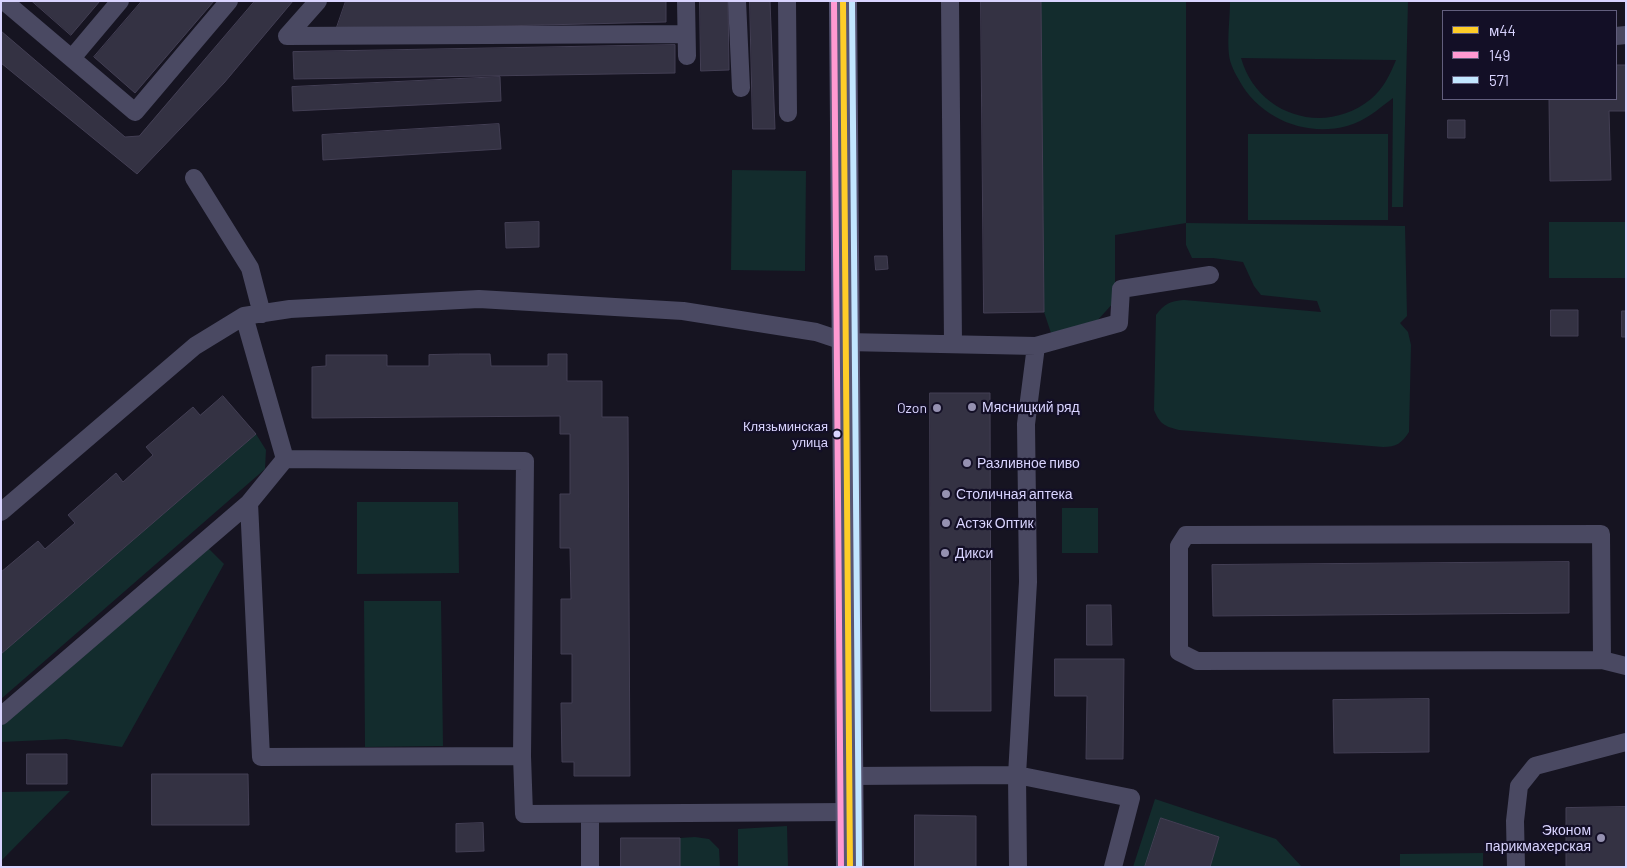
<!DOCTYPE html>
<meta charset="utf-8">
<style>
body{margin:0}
#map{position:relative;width:1627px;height:868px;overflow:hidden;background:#161421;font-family:Barlow,sans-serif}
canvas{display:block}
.frame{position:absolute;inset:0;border:2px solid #d9d4ff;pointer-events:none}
.legend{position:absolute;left:1442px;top:10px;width:175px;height:90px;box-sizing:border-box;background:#130f26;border:1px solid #625e7d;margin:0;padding:6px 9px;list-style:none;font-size:15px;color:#d9d4ff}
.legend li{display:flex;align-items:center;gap:10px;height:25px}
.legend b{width:25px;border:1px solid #625e7d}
</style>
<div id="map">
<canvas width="1627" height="868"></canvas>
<div class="frame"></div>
<ul class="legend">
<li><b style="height:6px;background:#fecd28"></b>м44</li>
<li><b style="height:6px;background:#ff9ad2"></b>149</li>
<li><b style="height:6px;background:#c2e6ff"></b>571</li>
</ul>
</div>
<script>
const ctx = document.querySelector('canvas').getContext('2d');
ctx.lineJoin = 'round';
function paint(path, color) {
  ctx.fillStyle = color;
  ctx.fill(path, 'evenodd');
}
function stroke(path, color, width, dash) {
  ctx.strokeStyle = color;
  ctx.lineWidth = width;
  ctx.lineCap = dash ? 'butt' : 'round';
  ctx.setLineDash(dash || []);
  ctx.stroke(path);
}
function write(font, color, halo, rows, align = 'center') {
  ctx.font = font + ' Barlow,sans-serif';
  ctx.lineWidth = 4.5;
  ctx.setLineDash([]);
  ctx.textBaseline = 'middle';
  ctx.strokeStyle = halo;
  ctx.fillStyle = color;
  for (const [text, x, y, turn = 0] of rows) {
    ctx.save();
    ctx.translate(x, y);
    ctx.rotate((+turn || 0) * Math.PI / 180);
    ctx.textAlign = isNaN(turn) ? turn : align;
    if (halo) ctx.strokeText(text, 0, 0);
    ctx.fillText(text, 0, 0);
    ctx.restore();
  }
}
paint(new Path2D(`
 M1041,1H1186V223L1405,226L1407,316L1400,323L1408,332L1411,345L1409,432C1402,443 1396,447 1383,447L1179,430C1164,426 1160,424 1154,410L1156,315C1164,304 1170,301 1184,300L1321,312L1317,301L1261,295L1254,286L1243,262L1213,258H1192L1186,245V223L1115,235V301L1096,322L1051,333L1044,312Z
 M1230,1H1408L1403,207H1392L1393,98C1378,109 1366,121 1347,126C1306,137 1260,119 1239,80C1235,73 1230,64 1229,55C1227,38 1230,19 1230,1ZM1241,58L1395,60H1396C1390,75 1383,89 1371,99C1324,137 1257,115 1241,58Z
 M1248,134H1388V220H1248Z
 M732,170L806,171L805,271L731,270Z
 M1549,222H1626V278H1549Z
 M256,434L266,450L265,469L1,699V654Z
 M357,502H458L459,573L357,574Z
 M1062,508H1098V553H1062Z
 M207,547L224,564L122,747L66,739L1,742V725L8,715Z
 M364,601H441L443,746L365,747Z
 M70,791L1,861V792Z
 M1155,799L1276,839L1302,867H1210L1219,837L1162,818L1145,867H1133Z
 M787,826L788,867H738V829Z
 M695,837L709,839L719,849L720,867H680V838Z
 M1483,853V867H1400V854Z`), '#132c2d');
const building = new Path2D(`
 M32,1H100L71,35Z
 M142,1H214L135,93L94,57Z
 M255,1H293L224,83L137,174L1,63V31L125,137L139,136Z
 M346,1H666V22L336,30Z
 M700,1H728L729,70L701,71Z
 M750,1H770L775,129H753Z
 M981,1H1041L1044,312L984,313Z
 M675,45V73L294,79L293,52Z
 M1616,65H1626V111H1609L1611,180L1550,181L1549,99H1616Z
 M500,77L501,101L293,111L292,87Z
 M1448,120H1465V138H1448Z
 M499,124L501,149L323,160L322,135Z
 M539,222V247L506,248L505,223Z
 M875,256H887L888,269L876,270Z
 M1551,310H1578V336H1551Z
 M1622,311H1626V337H1622Z
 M459,354H490L491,366H548V354H567V381H602V417H628L630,776H574V762H562L561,703H572V654H561V599H571L570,548H560V494H570V434H560V416L312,418V367L326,366V355H387V366H429V355Z
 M930,393H990L991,711H931Z
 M223,396L256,434L1,654V572L38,541L45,549L75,523L68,515L116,473L123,482L153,455L146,447L193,407L200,415Z
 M1569,562V613L1213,616L1212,565Z
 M1087,605H1111L1112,645H1087Z
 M1055,659H1124L1123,759H1086L1087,696H1055Z
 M1429,699V752L1334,753L1333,700Z
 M27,754H67V784H27Z
 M152,774H248L249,825H152Z
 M1626,807V867H1566V808Z
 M915,815L976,816V867H915Z
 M1161,818L1219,837L1210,867H1145Z
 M483,823L484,851L456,852V824Z
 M621,838H680V867H621Z`);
paint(building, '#343243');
stroke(building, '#433f54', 1);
stroke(new Path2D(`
 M4,1L135,112L229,1
 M686,1L687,56
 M737,1L741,88
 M787,1L788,113
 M950,1L953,343
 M287,36L686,34
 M287,36L318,1
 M1616,36L1626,35
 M72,58L120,1
 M194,178L250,268L262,314
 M244,316L285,459
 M249,503L261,757L522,756
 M1,512L195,346L244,316L290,309L479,299L683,311L816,332L846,342L1036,346
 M1602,660L1601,534L1186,535L1179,546V652L1197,661L1602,660L1626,666
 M1,716L249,503L285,459L525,461L522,756L524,814L850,812
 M849,776L1017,775L1018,867
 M590,814V867
 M1113,867L1131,798L1017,775L1028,582L1026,424L1036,346L1119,323L1121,289L1210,275
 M1516,867L1515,821L1519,786L1535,766L1626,742`), '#4a4962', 18);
stroke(new Path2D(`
 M843,1L850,867`), '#575674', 28);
stroke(new Path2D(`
 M843,1L850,867`), '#fecd28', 6);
stroke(new Path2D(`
 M834,1L841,867`), '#ff9ad2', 6);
stroke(new Path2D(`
 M852,1L859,867`), '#c2e6ff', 6);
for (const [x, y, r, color] of [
 [972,407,5,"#9591b1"],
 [937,408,5,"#9591b1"],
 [837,434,4.5,"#d9d4ff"],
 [967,463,5,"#9591b1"],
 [946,494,5,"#9591b1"],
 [946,523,5,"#9591b1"],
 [945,553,5,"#9591b1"],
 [1601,838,5,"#9591b1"]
]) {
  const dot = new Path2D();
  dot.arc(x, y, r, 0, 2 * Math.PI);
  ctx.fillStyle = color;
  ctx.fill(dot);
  stroke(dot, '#130f26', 2);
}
write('13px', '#d9d4ff', '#130f26', [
 ["Клязьминская",828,427],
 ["улица",828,443]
], 'right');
write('14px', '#d9d4ff', '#130f26', [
 ["Мясницкий ряд",982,407],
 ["Ozon",927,408,"right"],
 ["Разливное пиво",977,463],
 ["Столичная аптека",956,494],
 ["Астэк Оптик",956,523],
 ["Дикси",955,553],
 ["Эконом",1591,830,"right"],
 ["парикмахерская",1591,846,"right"]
], 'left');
</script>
